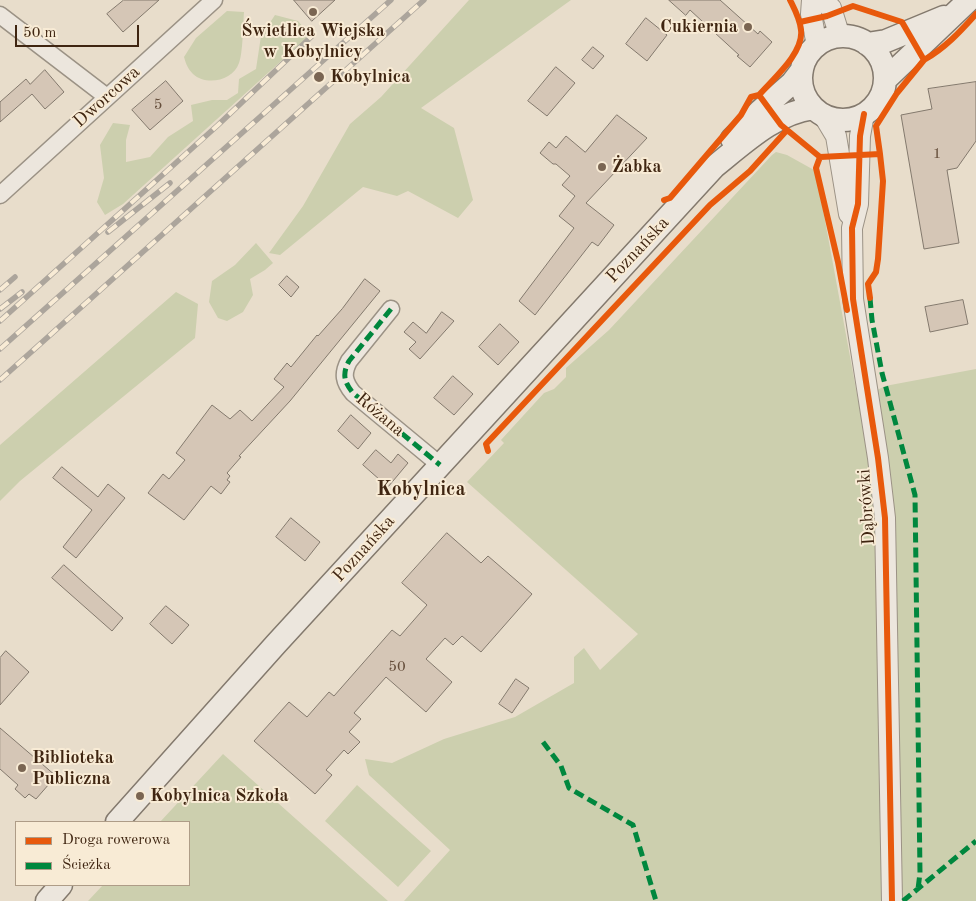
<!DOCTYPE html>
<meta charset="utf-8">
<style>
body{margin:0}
#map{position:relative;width:976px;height:901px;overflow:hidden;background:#e8ddcb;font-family:"Old Standard TT",serif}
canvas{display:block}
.legend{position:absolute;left:15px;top:821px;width:175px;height:65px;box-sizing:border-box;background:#f8ebd5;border:1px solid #ae9c87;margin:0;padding:6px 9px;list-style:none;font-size:15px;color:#3f2511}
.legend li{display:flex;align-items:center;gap:10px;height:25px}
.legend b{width:25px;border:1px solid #ae9c87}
.scale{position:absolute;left:15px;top:25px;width:124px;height:22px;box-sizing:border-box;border:2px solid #3f2511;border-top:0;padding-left:6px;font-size:15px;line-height:18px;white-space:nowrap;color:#3f2511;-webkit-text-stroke:4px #f8ebd5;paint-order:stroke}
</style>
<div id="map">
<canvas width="976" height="901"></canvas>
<ul class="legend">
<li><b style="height:6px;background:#e8590c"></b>Droga rowerowa</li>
<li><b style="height:6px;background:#00873e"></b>Ścieżka</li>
</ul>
<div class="scale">50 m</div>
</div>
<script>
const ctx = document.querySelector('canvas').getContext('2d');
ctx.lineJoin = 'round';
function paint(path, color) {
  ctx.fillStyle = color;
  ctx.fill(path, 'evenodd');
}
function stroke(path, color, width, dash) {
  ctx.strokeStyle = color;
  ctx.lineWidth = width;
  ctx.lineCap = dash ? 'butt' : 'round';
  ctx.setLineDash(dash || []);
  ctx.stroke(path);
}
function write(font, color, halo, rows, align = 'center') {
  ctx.font = font + ' "Old Standard TT",serif';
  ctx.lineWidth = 4;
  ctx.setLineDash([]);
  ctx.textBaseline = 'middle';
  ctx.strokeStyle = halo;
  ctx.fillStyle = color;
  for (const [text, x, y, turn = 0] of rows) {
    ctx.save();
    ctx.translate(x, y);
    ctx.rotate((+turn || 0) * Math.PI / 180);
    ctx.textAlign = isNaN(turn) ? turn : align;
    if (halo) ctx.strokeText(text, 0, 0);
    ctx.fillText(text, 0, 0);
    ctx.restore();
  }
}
paint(new Path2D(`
 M469,0H571L421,108L454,128L473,200L458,218L408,191L397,196L363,187L280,255L269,253L303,206L350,124L381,97Z
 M227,11L244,12C243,25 243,53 239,63C233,81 206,86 193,74C188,69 186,64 184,57L196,38Z
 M275,15L298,21L310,35L123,204L105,215L97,202L104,178L100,145L113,123L130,125L126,140V162L150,157L168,137L193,121L191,105L212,100H227L238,93L239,79L256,69L261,36Z
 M776,152L787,155L814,170L817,177L858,400L885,386L976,369V901H404L450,850L369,775L365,759L392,763L444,739L515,717L574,683V657L584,648L600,670L638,634L467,482L504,443L501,440L544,393L554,389L566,377V368L609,330L772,155Z
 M256,243L273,263L265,270L250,279L253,295L243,312L227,321L218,318L209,302L212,281L235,265Z
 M176,292L198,304L195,338L20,481L0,501V445Z
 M223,754L388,901H88L103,885H189V822H160Z
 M357,785L431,851L398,887L325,821Z`), '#cccfae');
const building = new Path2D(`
 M124,0H159L123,32L107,14Z
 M294,0H335L312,21Z
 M669,0H720L758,34L760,31L772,42L750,67L737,56L739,55L690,10L686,15Z
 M646,18L667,35L647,61L626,44Z
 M593,47L604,56L593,69L582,60Z
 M556,67L575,83L547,116L528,101Z
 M45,70L64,92L45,109L32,94L0,122V102L26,79L30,84Z
 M166,81L183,101L150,130L132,110Z
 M976,82V141L957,168L947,170L959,243L924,249L901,115L932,109L928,89Z
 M617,115L647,138L586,203L614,225L598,246L592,242L535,315L519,301L574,228L559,216L575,196L562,185L570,176L556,164H553L540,153L549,142L556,148L566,136L585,152Z
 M287,276L299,287L291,297L279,285Z
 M365,279L380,291L290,401L239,456L241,457L227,473L230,476L227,480L230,482L221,494L211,486L184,520L148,493L163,474L169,479L185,460L176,453L212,405L230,419L240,410L252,421L284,387L274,379L287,363L291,367L317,335L318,336L342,309Z
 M963,300L968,324L930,332L925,307Z
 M442,312L454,321L420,359L409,349L416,342L404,332L413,322L426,333Z
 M500,324L519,342L498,365L479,347Z
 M453,376L473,394L454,415L434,398Z
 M351,415L371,433L358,449L338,431Z
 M376,450L391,463L398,454L408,463L388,487L363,465Z
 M62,467L98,497L108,484L125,498L76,558L63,547L92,510L53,478Z
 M291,518L320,542L305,561L276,537Z
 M447,533L481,563L488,556L532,594L481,652L462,636L453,645L445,638L426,659L452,682L426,712L386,677L354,713L361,719L349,732L360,742L348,754L344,750L326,770L332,775L315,794L254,741L289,702L307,717L329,692L334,696L392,630L400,636L427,605L402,583Z
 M64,565L123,618L112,631L52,578Z
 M166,606L189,625L172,644L150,624Z
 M6,651L29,672L0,705V658Z
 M516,679L529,688L512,713L499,704Z
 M0,728L56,776L36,799L29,794L25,798L15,789L18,785L0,769Z`);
paint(building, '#d5c6b6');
stroke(building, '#83796d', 1);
const minor = new Path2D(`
 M0,15L107,97
 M0,195L214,0
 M391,309L349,361C342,374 344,382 353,393L440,465`);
const tertiary = new Path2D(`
 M812,0L811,14L817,46
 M822,0L831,8L840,37
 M864,114L860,136L858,204L852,228L853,299L878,458L885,518L892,901
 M824,116L836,136L849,214`);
const secondary = new Path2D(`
 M801 78a42 42 0 1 1 84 0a42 42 0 1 1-84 0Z
 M867,44L886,41L944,17
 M886,79L969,0
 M732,139L760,111L792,83L802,70
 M117,822L276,644L714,167C744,143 775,113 813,108
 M47,901L61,885`);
stroke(minor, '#9b9285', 19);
stroke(tertiary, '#9b9285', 22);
stroke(secondary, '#83796d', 25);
stroke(minor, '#ece6dd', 16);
stroke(tertiary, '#ece6dd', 20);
stroke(secondary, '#ece6dd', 22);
const rail = new Path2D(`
 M108,232L170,183
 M0,290L15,277
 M0,309L22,292
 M0,321L218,125L312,36
 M0,349L391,0
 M0,380L424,0`);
stroke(rail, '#aca59c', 5.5);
stroke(rail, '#f8ebd5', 4, [11]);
stroke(new Path2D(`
 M870,298L872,320L882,373L915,495L920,873L918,889
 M391,309L349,361C342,374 344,382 353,393L440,465
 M543,742L561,766L569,788L633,825L656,901
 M903,901L976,841`), '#00873e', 5, [10, 5]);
stroke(new Path2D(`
 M790,0C795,10 800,19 801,30C804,53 773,79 759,95L781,125L820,157L880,154L876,126L897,93L924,60L902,22L853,6L827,16L800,22
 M924,60C945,48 960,32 976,14
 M864,114L860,136L858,204L852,228L853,299L878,458L885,518L892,901
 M820,157L816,168L838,262L847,310
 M664,200L670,198L741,115L751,97L759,95
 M870,298L868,284L876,272L878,259L883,181L880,154
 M488,451L486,444L710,205L750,171L787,130`), '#e8590c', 6);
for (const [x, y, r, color] of [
 [313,12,5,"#7a6552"],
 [748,27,5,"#7a6552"],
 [319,77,6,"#7a6552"],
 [602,167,5,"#7a6552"],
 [22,768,5,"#7a6552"],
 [140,796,5,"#7a6552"]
]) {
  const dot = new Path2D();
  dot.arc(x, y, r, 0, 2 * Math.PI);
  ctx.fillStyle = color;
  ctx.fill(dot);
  stroke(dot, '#f8ebd5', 2);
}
write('15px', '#654e3b', null, [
 ["5",158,105],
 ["1",937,154],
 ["50",397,667]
]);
write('bold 18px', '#3f2511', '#f8ebd5', [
 ["Cukiernia",738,27,"right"],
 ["Świetlica Wiejska",313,31,"center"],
 ["w Kobylnicy",313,52,"center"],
 ["Kobylnica",330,77],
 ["Żabka",612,167],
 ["Biblioteka",32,758],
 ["Publiczna",32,779],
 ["Kobylnica Szkoła",150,796]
], 'left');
write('18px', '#3f2511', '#f8ebd5', [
 ["Dworcowa",107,97,-42],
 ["Poznańska",638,250,-47],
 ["Różana",380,415,40],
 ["Dąbrówki",867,507,-94],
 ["Poznańska",364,549,-48]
]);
write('bold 20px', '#3f2511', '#f8ebd5', [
 ["Kobylnica",421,490]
]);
</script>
